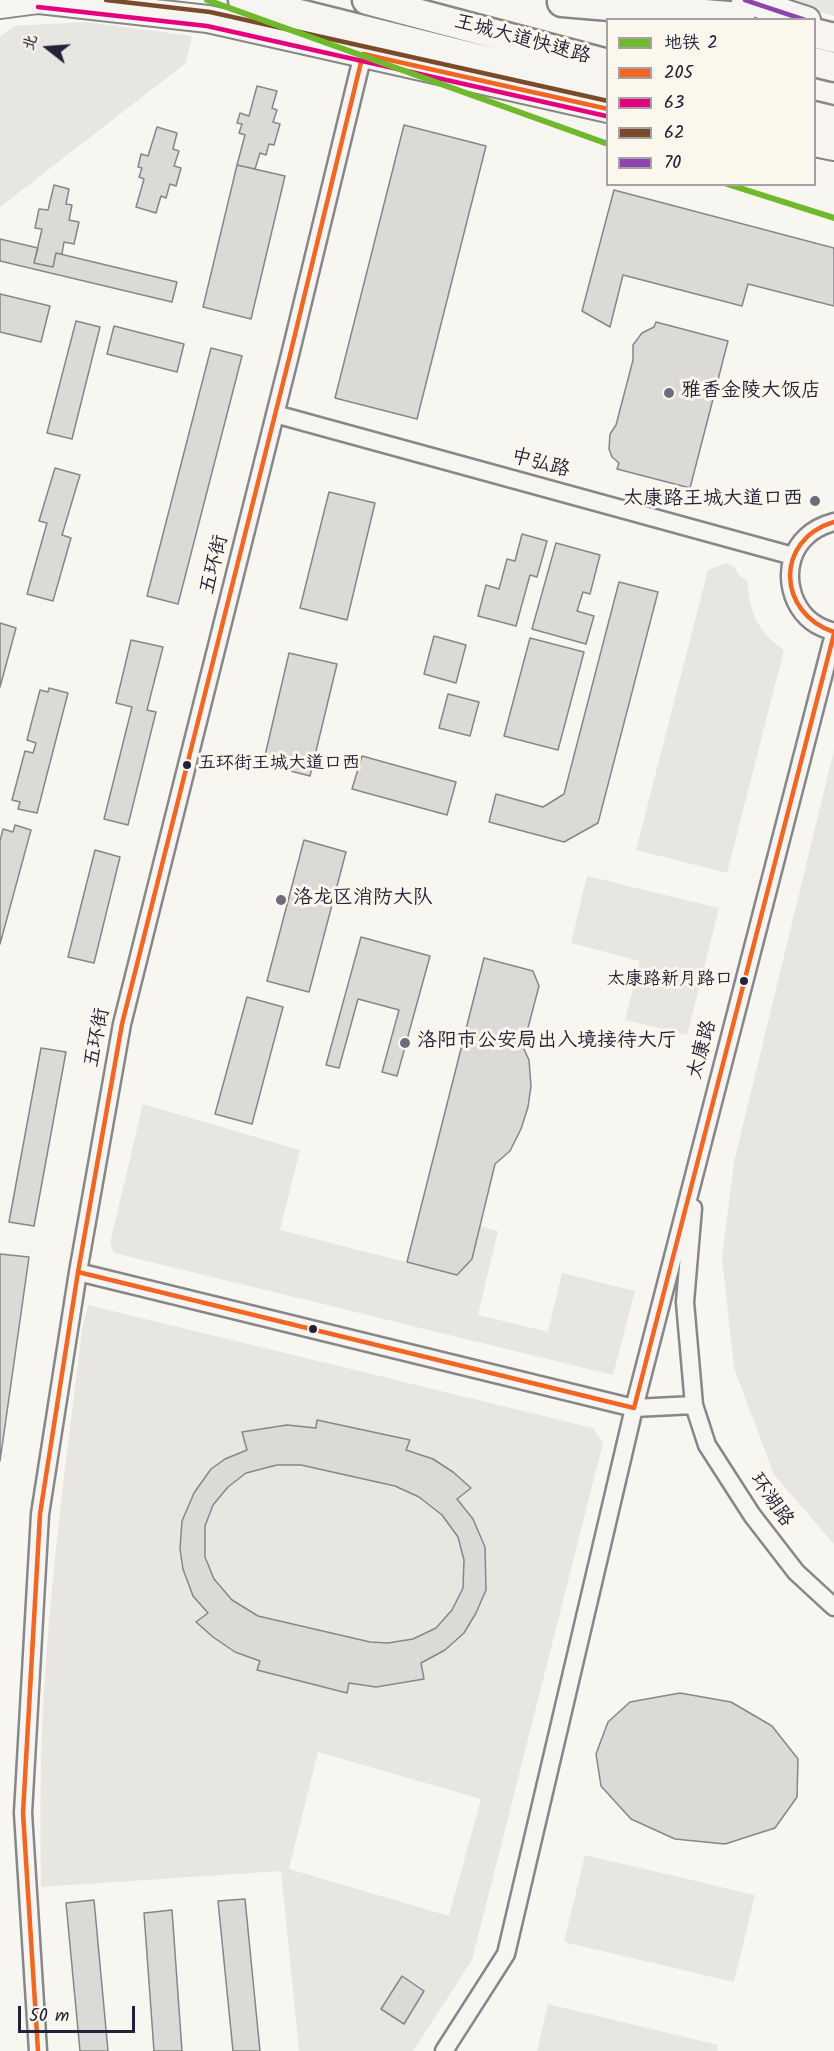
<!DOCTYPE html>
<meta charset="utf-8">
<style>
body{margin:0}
#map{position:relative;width:834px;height:2051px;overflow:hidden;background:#f8f6f0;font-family:Kalam,"LXGW WenKai TC",sans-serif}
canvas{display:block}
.legend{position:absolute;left:606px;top:18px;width:210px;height:168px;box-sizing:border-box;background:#fbf7ec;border:2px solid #a4a2a5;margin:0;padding:8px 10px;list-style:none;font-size:18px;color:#22223b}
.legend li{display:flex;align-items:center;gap:12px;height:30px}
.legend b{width:30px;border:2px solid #a4a2a5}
.north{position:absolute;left:18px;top:18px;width:60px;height:60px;-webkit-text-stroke:4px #fbf7ec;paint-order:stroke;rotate:287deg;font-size:16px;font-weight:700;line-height:24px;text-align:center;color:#22223b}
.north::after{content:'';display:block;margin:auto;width:21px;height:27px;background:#22223b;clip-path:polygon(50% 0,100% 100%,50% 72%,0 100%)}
.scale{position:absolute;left:18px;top:2006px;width:117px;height:27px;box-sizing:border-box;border:3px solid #22223b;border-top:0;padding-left:8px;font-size:18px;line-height:21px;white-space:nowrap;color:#22223b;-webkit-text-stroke:4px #fbf7ec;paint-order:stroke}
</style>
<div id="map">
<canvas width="834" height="2051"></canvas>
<ul class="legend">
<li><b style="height:8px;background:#6fba2c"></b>地铁 2</li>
<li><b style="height:8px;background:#f26522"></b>205</li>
<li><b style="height:8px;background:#e5007d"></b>63</li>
<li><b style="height:8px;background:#7a4b2a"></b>62</li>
<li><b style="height:8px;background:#8e44ad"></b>70</li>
</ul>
<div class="north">北</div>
<div class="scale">50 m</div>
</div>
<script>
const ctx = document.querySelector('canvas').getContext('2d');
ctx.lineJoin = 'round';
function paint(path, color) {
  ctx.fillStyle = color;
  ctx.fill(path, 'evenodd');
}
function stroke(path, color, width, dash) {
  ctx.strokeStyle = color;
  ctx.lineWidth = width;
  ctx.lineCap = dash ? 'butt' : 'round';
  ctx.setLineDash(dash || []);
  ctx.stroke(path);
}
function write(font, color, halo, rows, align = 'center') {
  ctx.font = font + ' Kalam,"LXGW WenKai TC",sans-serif';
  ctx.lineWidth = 6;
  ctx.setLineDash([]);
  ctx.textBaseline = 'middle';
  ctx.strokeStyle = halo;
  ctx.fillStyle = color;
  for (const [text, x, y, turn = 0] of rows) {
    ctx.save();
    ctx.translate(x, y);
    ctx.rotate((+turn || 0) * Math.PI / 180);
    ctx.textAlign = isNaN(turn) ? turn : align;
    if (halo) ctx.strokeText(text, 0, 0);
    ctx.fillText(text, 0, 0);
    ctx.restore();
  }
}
paint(new Path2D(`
 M779,0H834V16L780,0Z
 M86,22L192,36L186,63L0,207V37L14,26Z
 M726,563L734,566L739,575L748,582C748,611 759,633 784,650L727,873L636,850L708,570Z
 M834,750V1544L774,1475L734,1368L722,1257L734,1162Z
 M587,876L719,908L687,1035L625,1020L640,961L571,943Z
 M143,1104L300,1150L280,1230L457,1275L480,1226L498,1231L478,1315L548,1332L562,1273L635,1291L613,1375L114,1253L110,1243Z
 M88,1305L593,1428L603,1443L472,1960L413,2051H299L281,1871L41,1887C40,1815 40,1744 45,1673C53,1558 68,1444 82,1330ZM318,1752L481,1799L449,1916L289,1869ZM402,1977L424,1991L404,2023L381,2009Z
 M585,1855L755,1895L734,1982L564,1942Z
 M548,2004L718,2045L717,2051H537Z`), '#e8e6e0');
const building = new Path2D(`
 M257,86L277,91L272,108L277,110L273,122L280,124L274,145L269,144L266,155L260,153L255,169L237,165L245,135L239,133L242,124L237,123L240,113L249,116Z
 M404,125L486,146L417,419L335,398Z
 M157,127L177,133L173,149L179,151L174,166L181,168L176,186L170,184L166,198L161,196L156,213L136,207L144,179L139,177L142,168L138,167L141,154L148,156Z
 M237,165L285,176L251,319L203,307Z
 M54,185L69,189L66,204L72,205L69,220L79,222L74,244L64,242L62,254L56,253L53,267L34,263L42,229L35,228L39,209L48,210Z
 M614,190L834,248V306L748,284L742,306L623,275L610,327L582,311Z
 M0,239L38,248L34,263L53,267L56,253L177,282L172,302L0,261Z
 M0,294L50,306L41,342L0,332Z
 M76,321L100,327L72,439L47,433Z
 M656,322L728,341L690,488L617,469L619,463L612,457L609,449L610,434L616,425L633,360V345L642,333L654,327Z
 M114,326L184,344L177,372L107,354Z
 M211,348L242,356L178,604L147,596Z
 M55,468L80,475L62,535L71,538L53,601L27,594L47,523L39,521Z
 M329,492L375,503L347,620L300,608Z
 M522,534L547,541L537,577L530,575L516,626L478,616L486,585L499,589L507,559L515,561Z
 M556,543L600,555L590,594L583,592L577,611L594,616L586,644L532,629Z
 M619,582L658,592L598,823L564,842L489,822L496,794L543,807L564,794Z
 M0,623L16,628L0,687Z
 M434,636L466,645L456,683L424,674Z
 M530,638L584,652L558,750L504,736Z
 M131,640L163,647L147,710L156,712L128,825L104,819L132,707L116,703Z
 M289,653L337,664L310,776L263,764Z
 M49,688L68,693L37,813L18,809L20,802L12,800L25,751L33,753L36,743L27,740L40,690L48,692Z
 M448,694L479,702L470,736L439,728Z
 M362,756L456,782L447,815L352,789Z
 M15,825L31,830L0,944V841L3,829L13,832Z
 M304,840L346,852L309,992L267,981Z
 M95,850L120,857L94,963L68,957Z
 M361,937L430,956L397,1076L382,1072L399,1010L358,999L339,1068L326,1065Z
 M484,958L533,971L539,986L523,1047L529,1060L531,1086L528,1107L521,1129L510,1151L495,1164L472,1259L457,1275L407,1262Z
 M247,997L283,1007L252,1124L215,1114Z
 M41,1048L66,1052L34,1226L9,1222Z
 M0,1254L29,1257L0,1461Z
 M317,1420L410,1440L406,1450L433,1459L453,1472L471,1488L457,1499L473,1519L485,1547L486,1590L476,1613L464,1633L445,1650L421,1663L424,1679L376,1687L349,1683L347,1693L257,1670L260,1661L235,1652L213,1637L196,1622L208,1613L193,1596L183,1569L180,1549L182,1521L194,1493L211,1469L225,1459L247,1450L242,1432L287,1425L316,1428ZM277,1465H301L395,1486L419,1497L442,1515L458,1537L464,1560L463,1588L452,1610L436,1628L413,1639L388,1643L370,1642L258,1616L232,1600L214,1579L205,1557V1526L213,1505L228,1487L246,1473Z
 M680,1693L731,1702L772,1726L798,1759L797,1797L775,1828L725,1844L675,1839L631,1819L601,1786L596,1754L608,1722L630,1702Z
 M245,1899L260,2051H233L218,1901Z
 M94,1900L108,2051H80L66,1903Z
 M172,1910L182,2051H154L144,1913Z
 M402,1976L424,1991L404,2024L381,2009Z`);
paint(building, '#dbdad7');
stroke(building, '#878688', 1.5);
const street = new Path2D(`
 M275,414L793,556
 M834,522C823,525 814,529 806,537C780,561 787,608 817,625C822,628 828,630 834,632
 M693,1208L685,1302L694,1405L707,1445L752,1515L796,1572L834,1607
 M78,1272L634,1408L694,1405
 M38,2051L23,1813L40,1514L78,1272L122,1024L290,355L363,54
 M444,2051L506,1954L634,1408L834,634`);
const primary = new Path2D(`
 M39,0L208,19L608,109
 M745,0L807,20
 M0,5L38,0
 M814,143L834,147`);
const highway = new Path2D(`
 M243,0L608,91
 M367,0L608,64
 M562,2L740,17
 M814,33L834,38
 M814,62L834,67
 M814,116L834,121`);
stroke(street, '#878688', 21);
stroke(primary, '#878688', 30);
stroke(highway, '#878688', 33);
stroke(street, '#f6f5f1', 16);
stroke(primary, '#f6f5f1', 26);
stroke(highway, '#f6f5f1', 28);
stroke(new Path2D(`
 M834,522C774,540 777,613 834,632
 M78,1272L634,1408L834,634
 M38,2051L23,1813L40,1514L78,1272L122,1024L290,355L363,54L608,109`), '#f26522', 4.5);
stroke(new Path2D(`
 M38,7L207,26L606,116`), '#e5007d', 4.5);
stroke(new Path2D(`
 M106,0L210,12L608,101`), '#7a4b2a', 4.5);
stroke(new Path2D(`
 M745,0L805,20`), '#8e44ad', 4.5);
stroke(new Path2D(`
 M207,0L608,144
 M727,184L834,218`), '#6fba2c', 6);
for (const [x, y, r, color] of [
 [669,393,6,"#6d6c7a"],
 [815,501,6,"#6d6c7a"],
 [187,765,5,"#22223b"],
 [281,900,6,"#6d6c7a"],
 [744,981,5,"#22223b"],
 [405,1043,6,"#6d6c7a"],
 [313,1329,5,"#22223b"]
]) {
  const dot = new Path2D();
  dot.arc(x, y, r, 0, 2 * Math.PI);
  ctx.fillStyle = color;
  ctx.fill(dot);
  stroke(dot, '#fbf7ec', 2);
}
write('18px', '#22223b', '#fbf7ec', [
 ["五环街王城大道口西",198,765],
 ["太康路新月路口",733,981,"right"]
], 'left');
write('20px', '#22223b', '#fbf7ec', [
 ["王城大道快速路",522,41,15],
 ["中弘路",540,465,15],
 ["五环街",216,565,-76],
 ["五环街",99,1038,-79],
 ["太康路",704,1050,-75],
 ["环湖路",770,1501,55]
]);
write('20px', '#22223b', '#fbf7ec', [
 ["雅香金陵大饭店",681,393],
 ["太康路王城大道口西",803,501,"right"],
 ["洛龙区消防大队",293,900],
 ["洛阳市公安局出入境接待大厅",417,1043]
], 'left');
</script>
